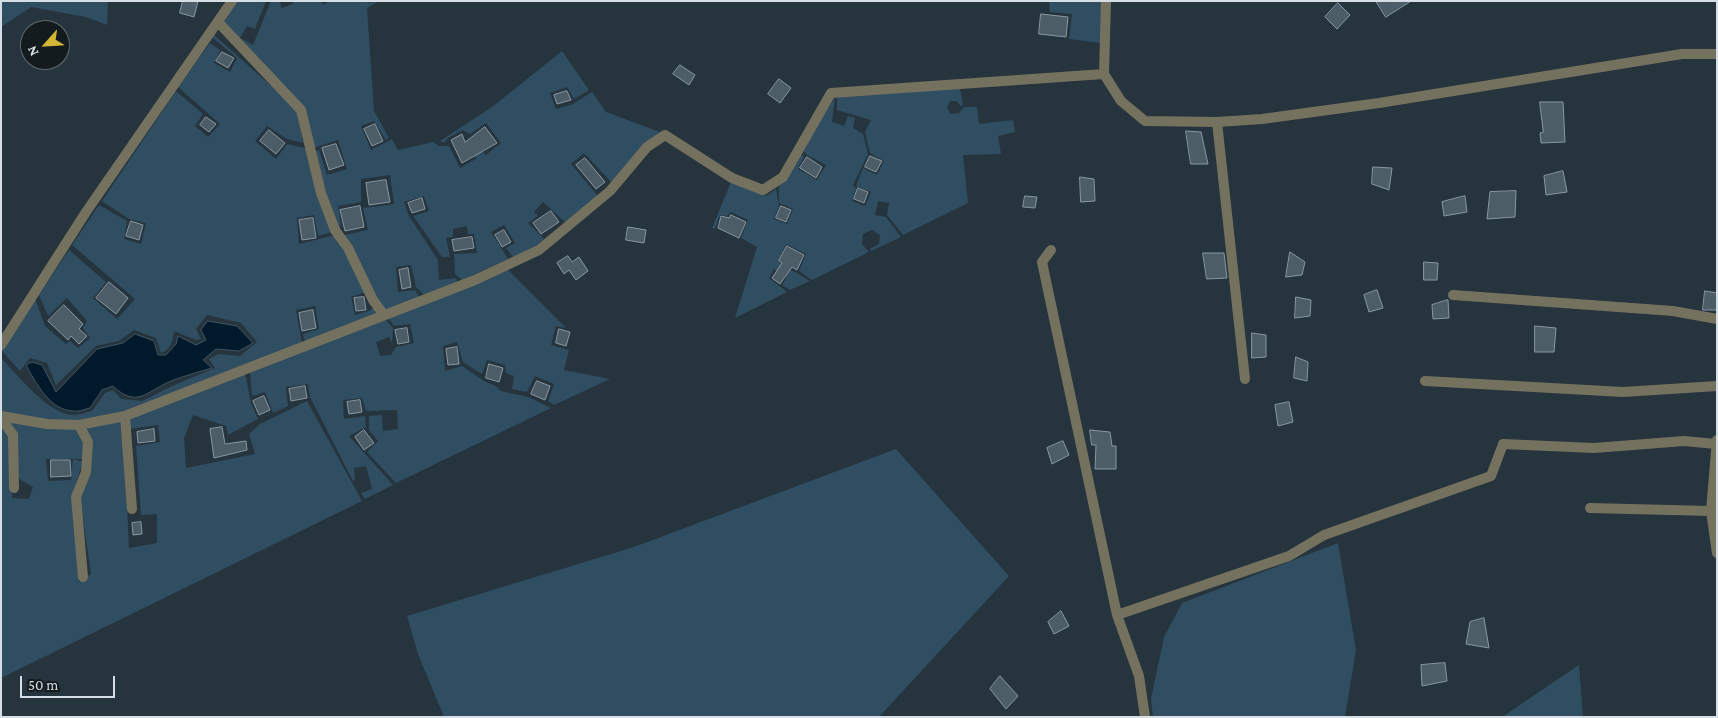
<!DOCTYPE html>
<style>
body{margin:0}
#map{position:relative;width:1718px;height:718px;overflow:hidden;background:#26343d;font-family:"Crimson Pro",serif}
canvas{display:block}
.frame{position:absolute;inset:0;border:2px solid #d5dee4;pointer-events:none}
.north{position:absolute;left:20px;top:20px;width:50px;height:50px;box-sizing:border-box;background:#141b1f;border:1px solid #61696e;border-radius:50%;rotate:244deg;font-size:14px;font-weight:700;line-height:20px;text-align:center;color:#d5dee4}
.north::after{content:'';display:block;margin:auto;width:18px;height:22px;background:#d3b635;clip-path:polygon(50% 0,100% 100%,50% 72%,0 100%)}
.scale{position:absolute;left:20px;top:676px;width:95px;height:22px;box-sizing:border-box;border:2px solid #d5dee4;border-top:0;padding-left:6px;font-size:15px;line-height:18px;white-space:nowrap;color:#d5dee4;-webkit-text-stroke:4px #141b1f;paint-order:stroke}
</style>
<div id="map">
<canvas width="1718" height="718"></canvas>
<div class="frame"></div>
<div class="north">N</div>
<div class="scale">50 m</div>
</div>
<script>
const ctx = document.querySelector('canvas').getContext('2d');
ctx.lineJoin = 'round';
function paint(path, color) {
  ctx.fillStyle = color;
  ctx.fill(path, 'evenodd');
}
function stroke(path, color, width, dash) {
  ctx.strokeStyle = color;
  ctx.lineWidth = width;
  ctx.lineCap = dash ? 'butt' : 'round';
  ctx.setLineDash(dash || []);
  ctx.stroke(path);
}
paint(new Path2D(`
 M1,1H108L107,25L86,17L31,7L1,27Z
 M237,1H266L255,29L247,26L240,38L253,45L271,1H280L281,8L293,4V1H321L323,5L330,1H368L369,3L379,1L367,8L374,111L389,138L386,140L374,121L361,126L371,150L392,139L398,150L433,142L439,146H449L460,168L476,159L467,137L486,155L501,143L486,123L470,134L463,130L448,138L444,143L440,141L492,107L562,51L589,90L574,99L567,87L550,93L556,109L573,104L592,92L606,112L660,132L639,149L611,182L584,153L571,164L598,196L565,222L543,202L534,212L538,216L528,223L544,239L533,249L513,257L506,248L515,243L504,225L491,232L508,259L462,280L455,274L454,254L477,253L474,234H468L467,226L453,229V237L446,238L450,257H442L413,216L429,211L424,196L404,202L409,216L438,260L439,280L456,278L458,284L424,295L416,287L411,265L396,267L398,292L415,290L420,298L384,310L344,235L368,230L363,208L394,204L390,175L361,179V202L338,206L341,226L339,228L311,152L319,150L327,175L347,169L338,140L313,148L305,108L218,30Z
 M1049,1H1103L1100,43L1069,39L1072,14L1050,12Z
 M214,35L297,109L303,143L287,139L267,126L255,141L276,159L287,144L305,148L333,232L318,236L314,215L297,218L299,244L335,235L366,292L351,297L355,315L369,311L375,306L379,314L305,342L303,334L319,329L315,306L296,310L302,343L125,413L78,422L45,421L1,414V358C17,374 49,415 73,415C79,415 86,412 92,411L105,393L113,390L121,399L142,401L172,386L215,368L209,359L219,354L240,356L257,342L241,323L207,315L196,329L201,339L196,340L174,331C173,340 171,350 161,353L156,338L134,330L119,341L96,346L56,385L47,363L30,358L20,371L1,350L35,298L45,326L66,344L70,341L78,348L90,338L83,328L87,321L67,298L48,316L39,295L69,250L106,282L93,298L117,319L135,299L72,245L99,205L127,221L124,239L141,244L146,223L129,219L102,201L176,91L203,114L195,126L208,137L220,124L178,87L210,43L220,50L214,63L230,72L237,58L213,38Z
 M959,84L963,104L961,107L957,101H950L947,108L951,114L959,113L964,107H977L979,124L1013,120L1015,132L998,136L1001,154L963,155L968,203L903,235L887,215L889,203L878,201L875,215L886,217L901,237L871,251L870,249L879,244L880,235L872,230L863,234L862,244L869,252L812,280L799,271L806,254L786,244L778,262L810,281L790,290L782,285L787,277L774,269L769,278L787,292L735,318L757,247L741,238L748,220L731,212L727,216L720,215L715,229L712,228L731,182L766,196L776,189L779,206L774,219L787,224L793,209L779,203V186L800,152L804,157L798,169L817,180L826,165L807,155L802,149L835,97L832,122L844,126L848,116L855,118L853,128L863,134L868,154L853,185L856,189L852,201L865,206L871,192L856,186L863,168L877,175L884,161L870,153L865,132L871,120L837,110V93Z
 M506,268L566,328L556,326L551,345L569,350L564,370L610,379L554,405L548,401L554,384L535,376L527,392L512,389L514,376L506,373L505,365L487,360L482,374L463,362L457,342L443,346L445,371L462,366L484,381L496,386L501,391L528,397L551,408L396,483L367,452L378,441L369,430V416L382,415L383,431L398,429L397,410L366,411L362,398L343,400L344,419L365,416L366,427L349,436L393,485L365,499L361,493L372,489L366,466L354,468L355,480L353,481L310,397L308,384L286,387L288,406L273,413L265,392L252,396L250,373L384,318L393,328L392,343L389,337L376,342L380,356L391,355L396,347L414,343L410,324L394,326L387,316Z
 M245,373L251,403L258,419L228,435L226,426L193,415L184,438L186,468L255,454L249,434L260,424L307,401L362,501L1,678V422L11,435L12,498L29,499L33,487L16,477L15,434L1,416L77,426L85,442L84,459H46L48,481L71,480L73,459L83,462L72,496L79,582L91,574L80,497L90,473L83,424L123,418L129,548L157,543V514L141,515L136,446L160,442L158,425L129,429L128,416Z
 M896,449L1009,576L879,717H444L418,654L407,616L634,547Z
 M1338,543L1356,650L1345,717H1153L1151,699L1164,637L1182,603Z
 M1579,665L1583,717H1502Z`), '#304e62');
const water = new Path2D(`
 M208,321L237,326L253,343L239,351L216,349L203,360L212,368C198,372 184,376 171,381C147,391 137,409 113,386L102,390L90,408C85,409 79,412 74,411C50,411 36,383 26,365L32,362L42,365L56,392L97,349L123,343L135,334L154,341L158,355H166L176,344L178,336L196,345L206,340L201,330Z`);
paint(water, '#001a2c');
stroke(water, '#405563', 1);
const building = new Path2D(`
 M183,1H198L194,17L180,13Z
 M1376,1H1411L1386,17Z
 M1338,3L1350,15L1337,29L1325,17Z
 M1041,14L1068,17L1066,37L1039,34Z
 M222,52L234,58L228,68L216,61Z
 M680,65L695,75L689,85L673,74Z
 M779,79L791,88L780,103L768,94Z
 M567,91L571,100L557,104L554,95Z
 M1540,102H1563L1565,142L1541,143L1540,133L1543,132Z
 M206,117L216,124L209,132L200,125Z
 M375,124L383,141L372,146L364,129Z
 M485,127L497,143L462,163L451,140L462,134L465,142Z
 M269,130L285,143L276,154L260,141Z
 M1186,131L1201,132L1208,164H1191Z
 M336,144L344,165L329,170L322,148Z
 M870,156L882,161L876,172L865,167Z
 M807,157L822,167L816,178L800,168Z
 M585,158L605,182L596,189L576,165Z
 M1373,167L1392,168L1389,190L1372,184Z
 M1563,171L1567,192L1546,195L1544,176Z
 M1080,177L1094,179L1095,201L1081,202Z
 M386,180L390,202L369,205L366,183Z
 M858,188L868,192L864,203L854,199Z
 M1516,191L1515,217L1487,219L1490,192Z
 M1025,196L1037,197L1035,208L1023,207Z
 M1465,196L1467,212L1444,216L1442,202Z
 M422,198L425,209L412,213L408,203Z
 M360,206L364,227L345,231L340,210Z
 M781,206L791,210L786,222L776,218Z
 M551,211L559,222L541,234L533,223Z
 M731,215L746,222L739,238L718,228L721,216L729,218Z
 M313,218L316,238L302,240L299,220Z
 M131,221L143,225L139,240L126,236Z
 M628,227L646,230L644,243L626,240Z
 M504,230L511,242L502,247L495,235Z
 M472,237L474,248L454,251L452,240Z
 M787,246L804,255L797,270L792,267L780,284L772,278L782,263L779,261Z
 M1290,252L1305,262L1302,275L1286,277Z
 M1203,253H1224L1227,278L1207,279Z
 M568,256L572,262L579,257L588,271L576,280L569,270L564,274L557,263Z
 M1424,262L1438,263L1437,280H1424Z
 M408,268L411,287L402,289L399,270Z
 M109,282L128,298L116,314L96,298Z
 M1377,290L1383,308L1369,312L1364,295Z
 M1705,291L1717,293V310H1703Z
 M364,297L366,310L356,311L354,298Z
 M1296,297L1311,300L1310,316L1295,318Z
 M1448,300L1449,318L1433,319L1432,305Z
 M64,305L83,324L79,329L87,336L79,344L71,336L68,340L48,321Z
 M313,310L316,328L302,331L299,313Z
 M1535,326L1556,328L1554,352H1535Z
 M407,328L409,342L398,344L395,330Z
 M559,329L570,332L566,346L556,343Z
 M1252,333L1266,335V357L1252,358Z
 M457,347L459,364L448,365L446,349Z
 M1296,357L1308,362L1307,381L1294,378Z
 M489,364L503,368L499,382L486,378Z
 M537,381L550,386L545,400L531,394Z
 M305,386L307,398L291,401L289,389Z
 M264,396L270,410L259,415L253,401Z
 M360,400L362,412L349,414L347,402Z
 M1289,402L1293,422L1278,426L1275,405Z
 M222,427L225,444L246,441L247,450L214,458L210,429Z
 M154,429L155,441L138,443L137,432Z
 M364,430L374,443L364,450L355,437Z
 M1090,430L1110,432L1112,446H1116V469H1095L1096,445H1092Z
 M1063,441L1069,455L1052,464L1047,448Z
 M51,460H70L71,476L51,477Z
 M141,522L142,534L133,535L132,523Z
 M1061,611L1069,626L1054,634L1048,622Z
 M1484,618L1489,648L1466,644L1470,622Z
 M1445,663L1447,681L1422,686L1421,665Z
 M1000,676L1018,696L1006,709L990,689Z`);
paint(building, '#4d5d67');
stroke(building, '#8898a3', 1);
stroke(new Path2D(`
 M218,22L301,110L321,193L335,230L348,248L373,300L384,315
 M1104,74L1106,1
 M1217,122L1245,379
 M1051,250L1042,262L1117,615L1139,676L1145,717
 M1453,295L1673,311L1717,319
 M1,345L86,212L232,1
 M1425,381L1623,392L1717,386
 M1,416L47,424L79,425L125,416L475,280L539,250L610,191L647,147L665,135L732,178L763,190L783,177L831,93L1104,74L1121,101L1145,121L1217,122L1262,119L1379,103L1682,54H1717
 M125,416L132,509
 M1,418L13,435L14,488
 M79,425L88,442L86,472L76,497L83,577
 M1717,440L1711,511L1717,553
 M1590,508L1711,511
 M1117,615L1289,556L1324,535L1491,476L1503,444L1594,448L1684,441L1716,444`), '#75715f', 10);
</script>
